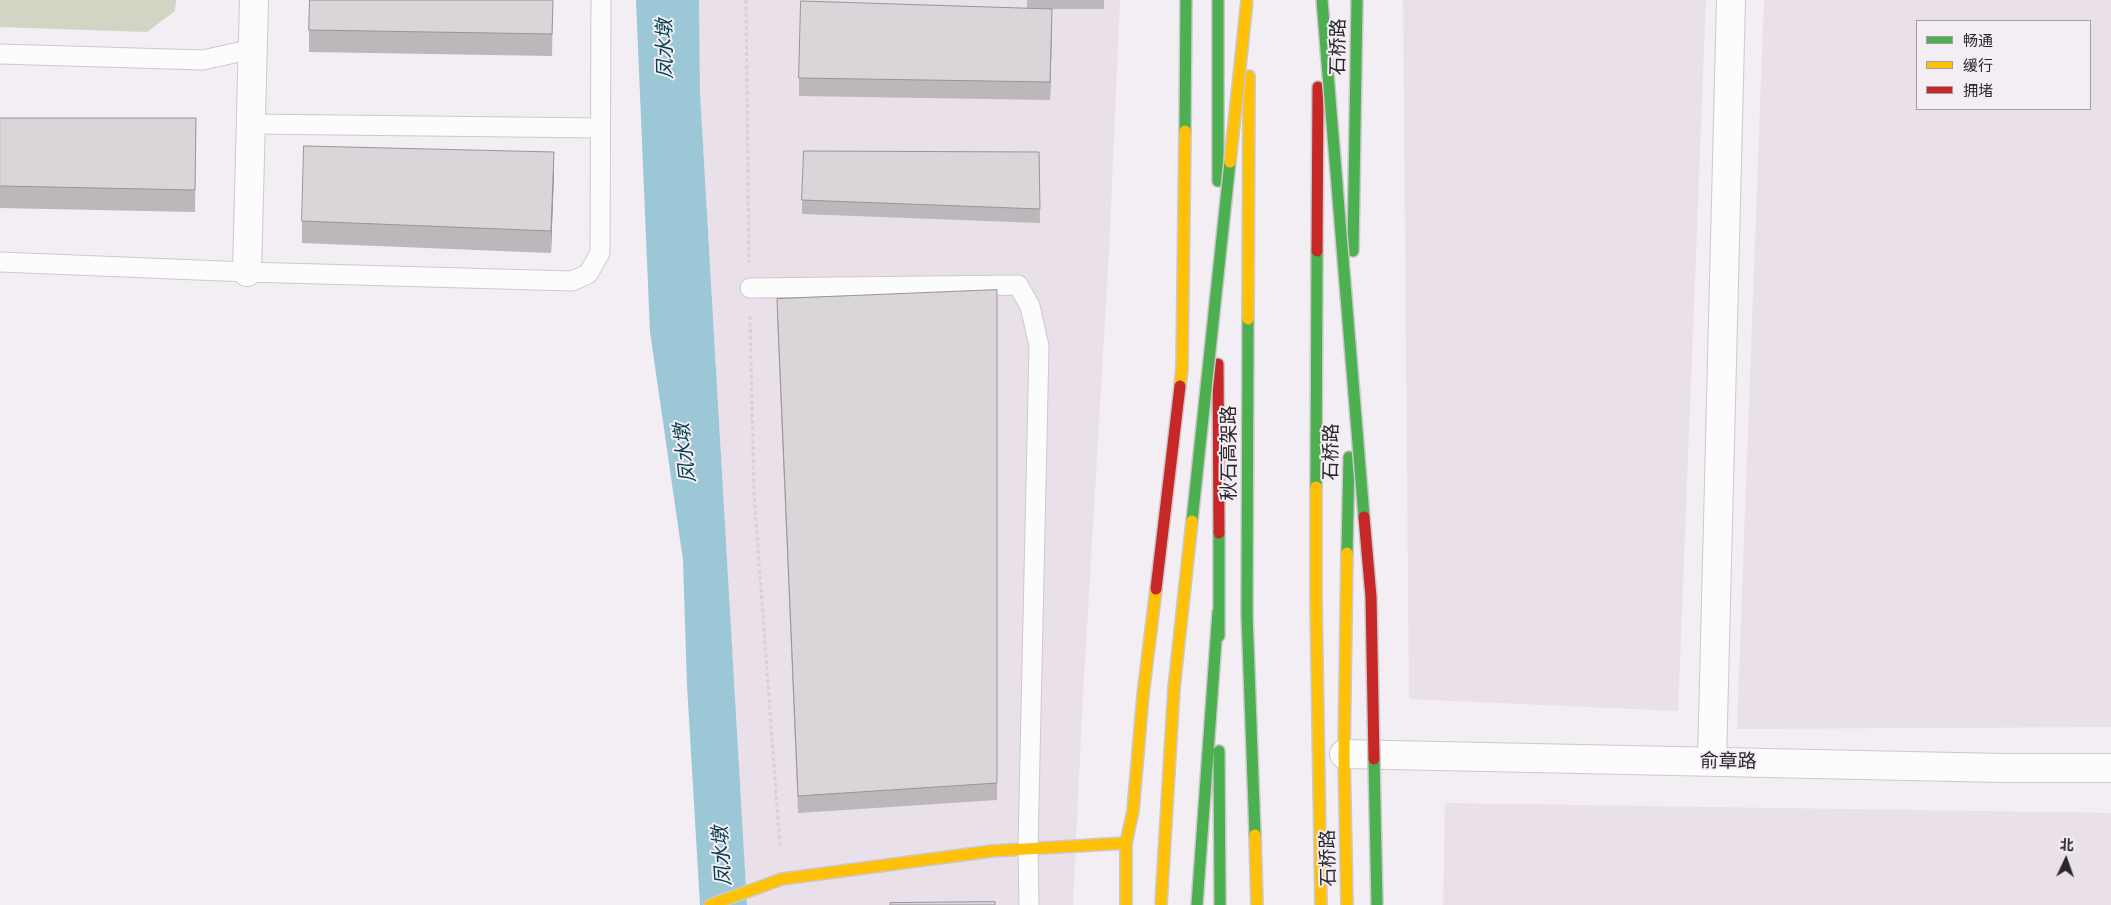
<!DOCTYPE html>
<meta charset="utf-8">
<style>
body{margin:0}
#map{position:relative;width:2111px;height:905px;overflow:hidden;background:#f2eef3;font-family:"Space Grotesk","Noto Sans SC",sans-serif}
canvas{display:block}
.legend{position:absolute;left:1916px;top:20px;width:175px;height:90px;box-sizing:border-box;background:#f3edf4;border:1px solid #a29da3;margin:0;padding:6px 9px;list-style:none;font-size:15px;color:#292629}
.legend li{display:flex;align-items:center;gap:10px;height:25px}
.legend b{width:25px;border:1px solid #a29da3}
.north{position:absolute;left:2041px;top:835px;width:50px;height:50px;-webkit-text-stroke:4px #f3edf4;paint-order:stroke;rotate:3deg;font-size:14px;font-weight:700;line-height:20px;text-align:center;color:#292629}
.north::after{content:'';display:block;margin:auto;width:18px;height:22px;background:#292629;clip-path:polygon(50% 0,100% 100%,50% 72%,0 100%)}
</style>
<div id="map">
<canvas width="2111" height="905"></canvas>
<ul class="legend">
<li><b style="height:6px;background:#4caf50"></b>畅通</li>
<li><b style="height:6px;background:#ffc107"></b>缓行</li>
<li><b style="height:6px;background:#c62828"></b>拥堵</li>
</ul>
<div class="north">北</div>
</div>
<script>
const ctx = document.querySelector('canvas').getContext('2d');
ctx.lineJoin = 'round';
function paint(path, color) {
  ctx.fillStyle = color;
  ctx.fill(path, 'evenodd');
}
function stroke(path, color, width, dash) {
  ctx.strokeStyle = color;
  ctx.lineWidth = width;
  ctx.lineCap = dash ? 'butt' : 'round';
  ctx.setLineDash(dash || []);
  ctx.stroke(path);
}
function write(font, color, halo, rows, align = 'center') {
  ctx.font = font + ' "Space Grotesk","Noto Sans SC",sans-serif';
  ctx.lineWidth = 4;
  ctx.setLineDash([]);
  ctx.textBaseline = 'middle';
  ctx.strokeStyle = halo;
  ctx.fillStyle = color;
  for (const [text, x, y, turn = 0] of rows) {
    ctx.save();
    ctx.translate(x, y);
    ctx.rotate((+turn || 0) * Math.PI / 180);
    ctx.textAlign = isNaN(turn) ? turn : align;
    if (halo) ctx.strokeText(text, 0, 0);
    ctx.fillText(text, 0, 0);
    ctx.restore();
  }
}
paint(new Path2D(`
 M699,0H1120L1109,252L1083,695L1073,905H747L700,93Z
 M1403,0H1706L1678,711L1409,699Z
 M1764,0H2111V727L1737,729ZM1917,21H2090V109H1917Z
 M1445,803L2111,813V905H1443Z`), '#e9e0ea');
paint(new Path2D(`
 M0,0H176L175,11L147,32L0,27Z`), '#d1d5c3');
paint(new Path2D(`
 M636,0H699L700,93L747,905H700L687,685L683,560L650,332Z`), '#9bc7d7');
const lane = new Path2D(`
 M0,54L203,60L252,49
 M251,124L600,128
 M0,262L247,272L572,281L588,274L600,253L601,0
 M750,288L1018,285L1030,306L1039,346L1028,848L1029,905`);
const street = new Path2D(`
 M247,272L254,0
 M1344,754L2003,768H2111
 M1712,762L1731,0`);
const fast = new Path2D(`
 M1218,0V181
 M1185,131L1186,0
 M1353,251L1357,0
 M1248,319L1247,615L1255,835
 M1316,487L1317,251
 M1219,533V636
 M1347,553L1349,457
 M1219,751L1220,905
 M1197,905L1218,612`);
const slow = new Path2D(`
 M1248,319L1249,76
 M1180,386L1182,368L1185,131
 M1316,487V600L1321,905
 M1255,835L1257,905
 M710,905L782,879L992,851L1126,843
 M1126,905V843L1133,811L1143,695L1156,589
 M1347,905L1344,754L1347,553`);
const jam = new Path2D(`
 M1317,251L1318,87
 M1218,364L1219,533
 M1156,589L1180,386`);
stroke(lane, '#ccc9cc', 21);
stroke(street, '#ccc9cc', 30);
stroke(fast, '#ccc9cc', 14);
stroke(slow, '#ccc9cc', 14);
stroke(jam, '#ccc9cc', 14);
stroke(new Path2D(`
 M746,0L749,262
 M750,316L754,493L780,848`), '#d5d4d5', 3, [4, 2.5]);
stroke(lane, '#fdfcfd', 19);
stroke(street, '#fdfcfd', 28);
stroke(fast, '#4caf50', 11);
stroke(slow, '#ffc107', 11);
stroke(jam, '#c62828', 11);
const fastBridge = new Path2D(`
 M1322,0L1364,517
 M1192,521L1230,162
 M1374,759L1377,905`);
const slowBridge = new Path2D(`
 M1230,162L1247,0
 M1161,905L1174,688L1192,521`);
const jamBridge = new Path2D(`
 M1364,517L1371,597L1374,759`);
stroke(fastBridge, '#cbc9cc', 14, []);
stroke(slowBridge, '#cbc9cc', 14, []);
stroke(jamBridge, '#cbc9cc', 14, []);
stroke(fastBridge, '#4caf50', 11);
stroke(slowBridge, '#ffc107', 11);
stroke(jamBridge, '#c62828', 11);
paint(new Path2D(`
 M310,0H553L552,56L309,52V30Z
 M1027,0H1104V9H1041L1052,26L1050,100L799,96V78L1027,8Z
 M0,118H196L195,212L0,208Z
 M1039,152L1040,223L802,214V200Z
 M554,174L551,253L302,243V221Z
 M997,290V800L798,813L777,316V299Z`), '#bbb7ba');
paint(new Path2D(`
 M1052,9V26L1050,100V82Z
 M554,152V174L551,253V231Z`), '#989597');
const building = new Path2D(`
 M310,0H553L552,34L309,30Z
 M801,1L1052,9L1050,82L799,78Z
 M0,118H196L195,190L0,186Z
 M304,146L554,152L551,231L302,221Z
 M804,151L1039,152L1040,209L802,200Z
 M997,290V783L798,796L777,299Z
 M995,902V905H890V903Z`);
paint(building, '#d9d5d8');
stroke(building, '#989597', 1);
write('19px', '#292629', '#f3edf4', [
 ["石桥路",1339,47,-89],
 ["石桥路",1332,452,-89],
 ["秋石高架路",1230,453,-90],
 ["俞章路",1728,762,1],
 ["石桥路",1329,858,-91]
]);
write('italic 20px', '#023e4e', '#f3edf4', [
 ["凤水墩",666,49,-91],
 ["凤水墩",686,453,-97],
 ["凤水墩",723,856,-94]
]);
</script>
